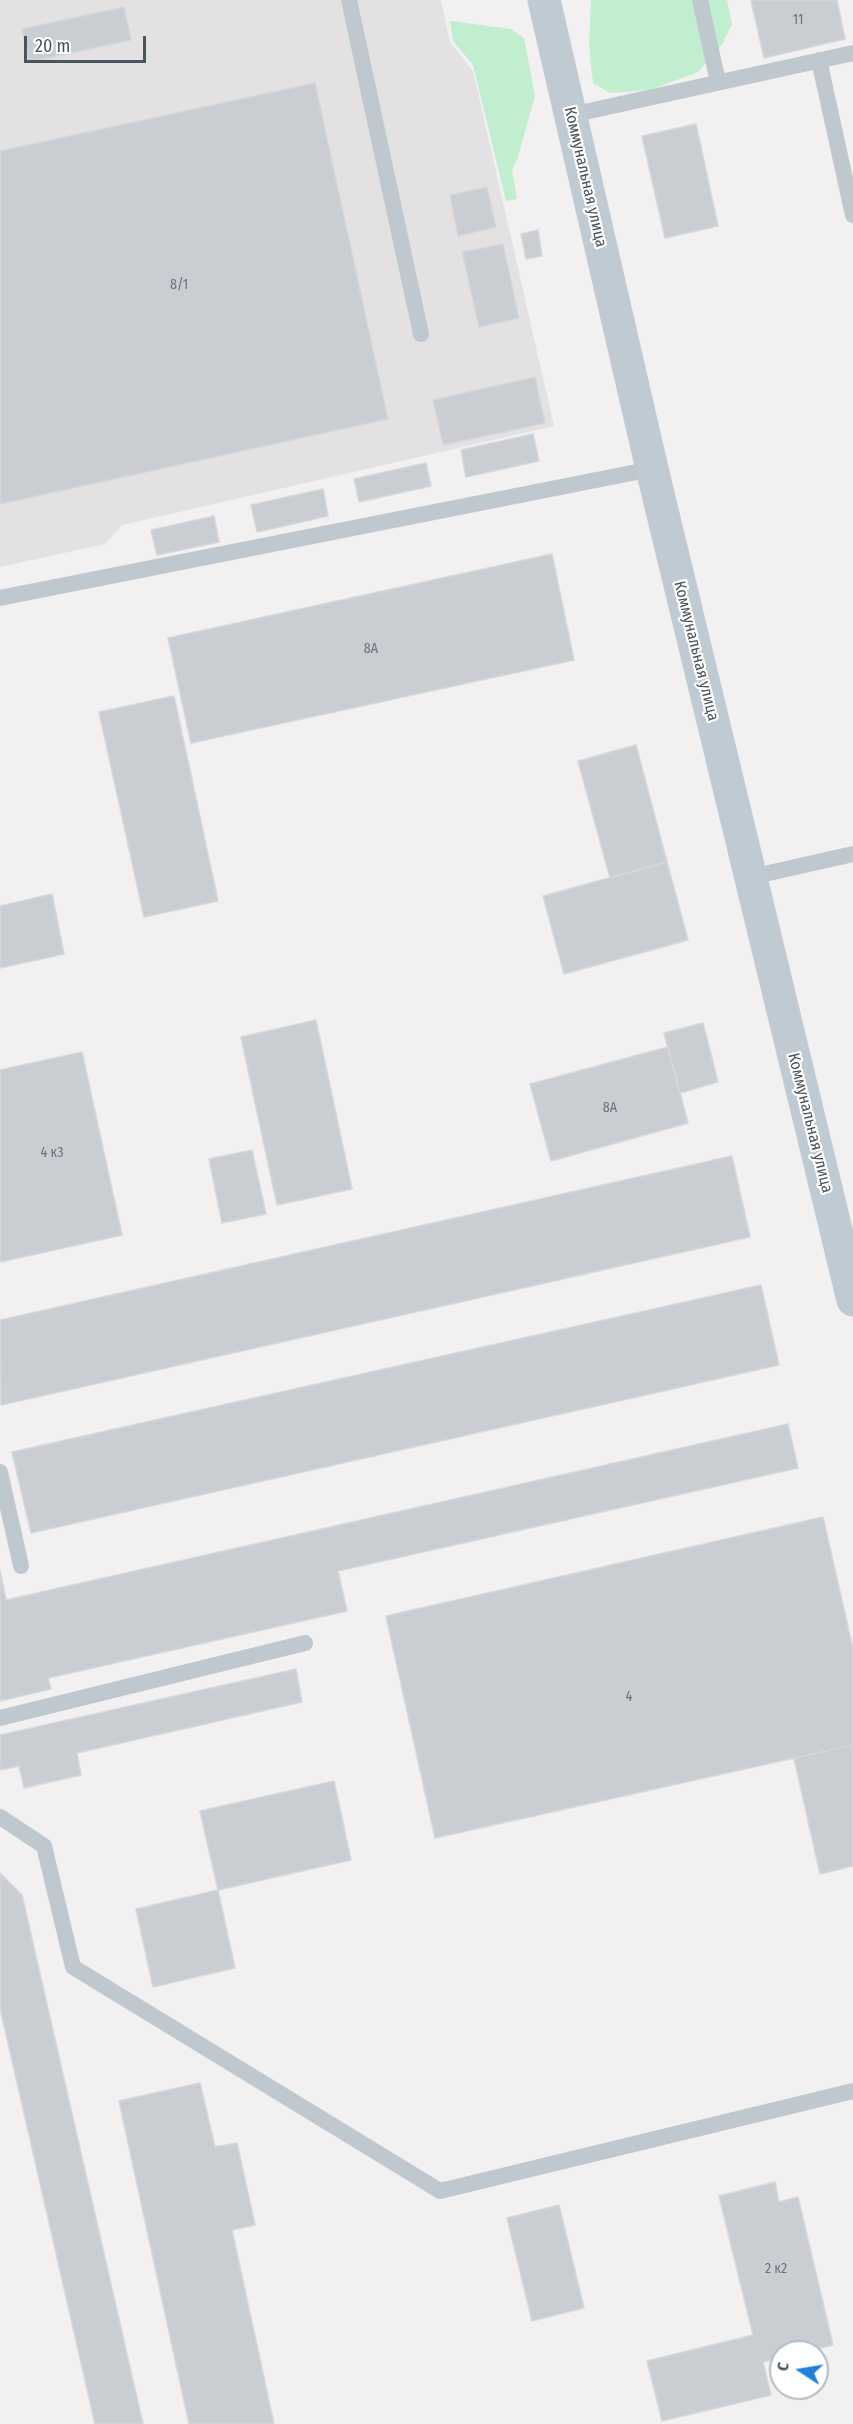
<!DOCTYPE html>
<meta charset="utf-8">
<style>
body{margin:0}
#map{position:relative;width:853px;height:2424px;overflow:hidden;background:#f2f0f0;font-family:"Fira Sans Condensed",sans-serif}
canvas{display:block}
.north{position:absolute;left:769px;top:2340px;width:60px;height:60px;box-sizing:border-box;background:#fff;border:2px solid #b6bbbe;border-radius:50%;rotate:282deg;font-size:16px;font-weight:700;line-height:24px;text-align:center;color:#49555d}
.north::after{content:'';display:block;margin:auto;width:21px;height:27px;background:#2081dc;clip-path:polygon(50% 0,100% 100%,50% 72%,0 100%)}
.scale{position:absolute;left:24px;top:36px;width:122px;height:27px;box-sizing:border-box;border:3px solid #49555d;border-top:0;padding-left:8px;font-size:18px;line-height:21px;white-space:nowrap;color:#49555d;-webkit-text-stroke:4px #fff;paint-order:stroke}
</style>
<div id="map">
<canvas width="853" height="2424"></canvas>
<div class="north">С</div>
<div class="scale">20 m</div>
</div>
<script>
const ctx = document.querySelector('canvas').getContext('2d');
ctx.lineJoin = 'round';
function paint(path, color) {
  ctx.fillStyle = color;
  ctx.fill(path, 'evenodd');
}
function stroke(path, color, width, dash) {
  ctx.strokeStyle = color;
  ctx.lineWidth = width;
  ctx.lineCap = dash ? 'butt' : 'round';
  ctx.setLineDash(dash || []);
  ctx.stroke(path);
}
function write(font, color, halo, rows, align = 'center') {
  ctx.font = font + ' "Fira Sans Condensed",sans-serif';
  ctx.lineWidth = 4.5;
  ctx.setLineDash([]);
  ctx.textBaseline = 'middle';
  ctx.strokeStyle = halo;
  ctx.fillStyle = color;
  for (const [text, x, y, turn = 0] of rows) {
    ctx.save();
    ctx.translate(x, y);
    ctx.rotate((+turn || 0) * Math.PI / 180);
    ctx.textAlign = isNaN(turn) ? turn : align;
    if (halo) ctx.strokeText(text, 0, 0);
    ctx.fillText(text, 0, 0);
    ctx.restore();
  }
}
paint(new Path2D(`
 M0,0H441L450,42L473,71L554,426L122,525L105,544L0,567Z`), '#e3e1e2');
paint(new Path2D(`
 M591,0H727L732,24L723,43L698,72L650,90L610,93L593,83L589,46Z
 M450,21L511,29L524,38L535,96L517,160L512,170L517,199L506,201L473,65L453,41Z`), '#c1eecf');
const building = new Path2D(`
 M751,0H837L845,39L764,58Z
 M124,7L131,40L29,62L22,29Z
 M315,83L388,419L0,504V151Z
 M696,124L718,226L665,238L642,136Z
 M487,187L496,227L458,236L450,195Z
 M538,230L542,256L526,259L521,234Z
 M503,244L519,318L479,327L462,252Z
 M535,377L545,423L443,445L433,400Z
 M533,434L539,461L466,477L461,450Z
 M426,463L431,486L359,502L354,479Z
 M323,489L328,516L257,532L251,505Z
 M214,516L219,542L157,555L151,530Z
 M552,554L574,660L191,743L168,638Z
 M174,696L218,901L144,917L99,712Z
 M636,745L667,862L610,878L578,761Z
 M667,862L688,940L564,974L543,896Z
 M52,894L64,954L0,968V906Z
 M316,1020L352,1189L277,1205L241,1037Z
 M703,1023L718,1082L680,1093L664,1033Z
 M668,1047L688,1123L551,1161L530,1084Z
 M82,1052L122,1235L0,1262V1070Z
 M252,1150L266,1214L222,1223L209,1159Z
 M732,1156L750,1237L1,1405L0,1320Z
 M761,1285L779,1365L31,1533L12,1452Z
 M788,1424L798,1468L338,1571L347,1611L48,1678L51,1689L0,1701V1571L6,1600Z
 M823,1517L853,1649V1745L435,1838L386,1616Z
 M296,1669L302,1702L77,1753L81,1775L24,1788L19,1766L0,1770V1735Z
 M853,1745V1866L820,1874L794,1758Z
 M334,1781L351,1860L218,1890L200,1811Z
 M0,1873L22,1895L143,2424H95L0,2008Z
 M218,1890L235,1968L153,1987L136,1909Z
 M200,2083L215,2147L237,2143L255,2225L232,2230L274,2424H189L119,2101Z
 M775,2182L779,2202L798,2197L833,2345L803,2352H781V2358L763,2362L771,2395L662,2421L647,2361L753,2335L719,2196Z
 M559,2205L584,2308L532,2321L507,2218Z`);
paint(building, '#caced2');
stroke(building, '#d4d7db', 1.5);
stroke(new Path2D(`
 M349,0L421,334
 M700,0L718,82
 M819,60L853,215
 M571,115L853,53
 M0,598L652,469
 M751,877L853,854
 M0,1472L21,1566
 M0,1718L305,1643
 M0,1817L44,1846L73,1967L440,2191L853,2091`), '#bfc8ce', 16);
stroke(new Path2D(`
 M544,0L652,469L853,1300`), '#bfcad3', 33);
write('14px', '#69737a', null, [
 ["11",798,20],
 ["8/1",179,285],
 ["8А",371,649],
 ["8А",610,1108],
 ["4 к3",52,1153],
 ["4",629,1697],
 ["2 к2",776,2269]
]);
write('16px', '#49555d', '#fff', [
 ["Коммунальная улица",585,177,77],
 ["Коммунальная улица",696,651,76],
 ["Коммунальная улица",810,1123,76]
]);
</script>
